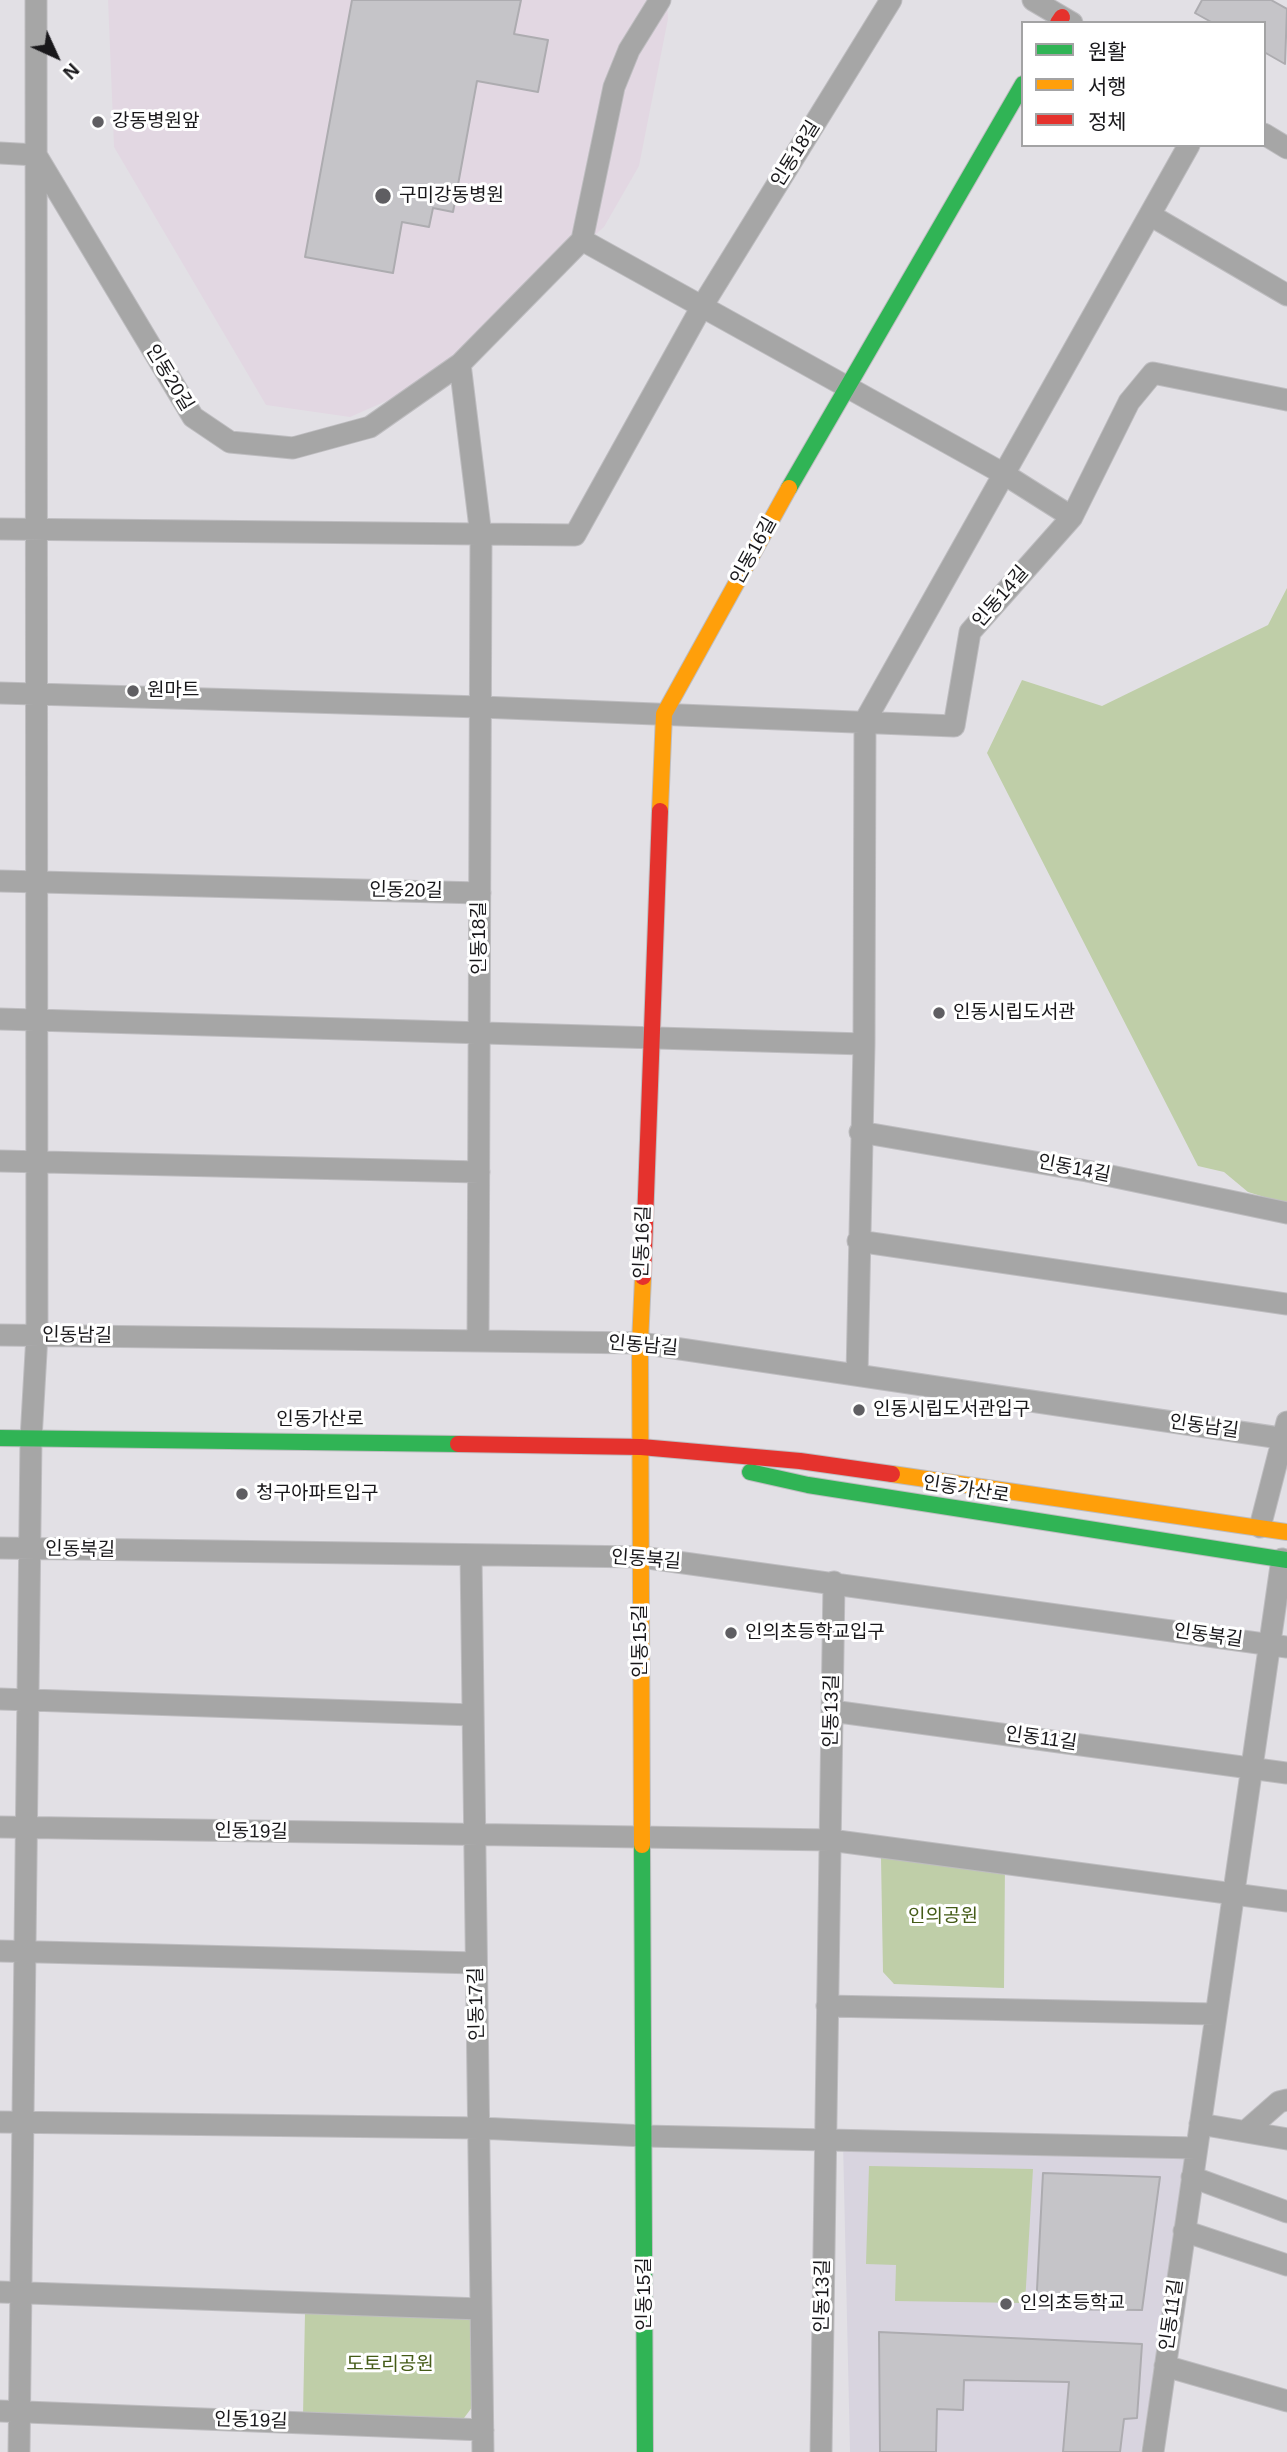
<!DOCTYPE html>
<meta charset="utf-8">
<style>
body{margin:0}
#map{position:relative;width:1287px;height:2452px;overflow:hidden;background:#e2e0e5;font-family:Helvetica,"Noto Sans KR",sans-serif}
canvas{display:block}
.legend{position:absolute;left:1021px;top:21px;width:245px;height:126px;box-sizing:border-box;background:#fff;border:2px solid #a3a3a4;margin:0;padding:9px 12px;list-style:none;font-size:21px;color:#19181b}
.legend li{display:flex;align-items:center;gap:14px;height:35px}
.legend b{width:35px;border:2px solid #a3a3a4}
.north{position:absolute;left:21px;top:21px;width:70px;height:70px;-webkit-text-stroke:5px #fff;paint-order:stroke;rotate:135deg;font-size:19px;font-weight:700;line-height:28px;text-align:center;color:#19181b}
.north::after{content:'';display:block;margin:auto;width:24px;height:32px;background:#19181b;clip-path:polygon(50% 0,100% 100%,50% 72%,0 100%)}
</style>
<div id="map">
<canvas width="1287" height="2452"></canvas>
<ul class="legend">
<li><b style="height:9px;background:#30b455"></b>원활</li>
<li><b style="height:9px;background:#ff9f0a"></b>서행</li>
<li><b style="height:9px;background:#e5322d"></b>정체</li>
</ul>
<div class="north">N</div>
</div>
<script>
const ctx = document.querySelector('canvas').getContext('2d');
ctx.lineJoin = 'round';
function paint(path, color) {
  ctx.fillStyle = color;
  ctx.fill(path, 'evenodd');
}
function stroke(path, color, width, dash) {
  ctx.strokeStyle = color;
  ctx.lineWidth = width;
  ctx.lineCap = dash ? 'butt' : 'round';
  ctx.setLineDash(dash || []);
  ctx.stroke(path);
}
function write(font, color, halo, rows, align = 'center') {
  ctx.font = font + ' Helvetica,"Noto Sans KR",sans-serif';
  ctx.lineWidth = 6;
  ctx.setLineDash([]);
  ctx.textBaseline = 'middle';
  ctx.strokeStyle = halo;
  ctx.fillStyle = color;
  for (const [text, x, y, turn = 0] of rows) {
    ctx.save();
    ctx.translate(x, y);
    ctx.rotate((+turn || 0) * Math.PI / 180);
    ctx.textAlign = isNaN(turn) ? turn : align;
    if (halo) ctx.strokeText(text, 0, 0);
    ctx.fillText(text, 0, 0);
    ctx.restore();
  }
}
paint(new Path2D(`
 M843,2143L1188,2157L1141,2452H850Z`), '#d8d4df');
paint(new Path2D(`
 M108,0H667L668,19L639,166L604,227L425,384L350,417L266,405L114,147Z`), '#e2d7e2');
paint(new Path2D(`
 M1287,588V1204L1248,1192L1224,1172L1198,1166L987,753L1022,680L1102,706L1268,625Z
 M883,1844L1005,1862L1004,1988L894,1984L883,1972L881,1858Z
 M869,2166L1033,2169L1025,2303L895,2301L896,2265L866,2264Z
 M305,2313L457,2315L478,2323L476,2402L464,2418L303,2416Z`), '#bfcea8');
const building = new Path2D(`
 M352,0H521L514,34L548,40L538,92L477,81L453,212L433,208L429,227L402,222L393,273L305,257Z
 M1202,0H1271L1287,9L1285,64L1264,52V23H1213L1195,13Z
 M1043,2173L1160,2177L1142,2310L1036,2309Z
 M879,2332L1142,2344L1137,2418L1124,2419L1120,2452H1063L1069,2382L964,2380L963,2410L937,2409L936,2452H880Z`);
paint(building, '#c5c4c8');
stroke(building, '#adacb0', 2);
const street = new Path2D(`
 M1033,0L1072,23
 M1264,134L1287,148
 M0,153L36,155L193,417L230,442L293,448L370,427L460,364
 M1150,215L1287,295
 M582,240L1004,474L1072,517
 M0,529L575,535L701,308L891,0
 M0,693L481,707L954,726L970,632L1072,517L1129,402L1153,373L1287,400
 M0,881L480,893
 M0,1019L864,1044
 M860,1132L1087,1171L1287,1213
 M0,1161L479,1172
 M858,1241L1287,1304
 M0,1335L640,1343L1287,1439
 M478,1341L481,536L460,364L582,240L614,87L629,50L660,0
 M857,1375L864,1044L865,721L1189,145
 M1260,1527L1287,1422
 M0,1548L641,1557L1287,1647
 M471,1555L483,2452
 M0,1699L473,1715
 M832,1711L1287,1773
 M0,1827L830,1840L1287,1901
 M0,1951L476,1963
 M827,2006L1215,2014
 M0,2122L479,2128L644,2136L1196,2148
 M1200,2124L1287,2139
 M1246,2131L1279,2102L1287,2100
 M1192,2177L1287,2212
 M1184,2231L1287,2265
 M0,2292L481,2309
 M1165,2366L1287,2401
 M0,2411L483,2430
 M19,2452L31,1439L37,1335L36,0
 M821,2452L834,1582
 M1153,2452L1282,1559`);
const fast = new Path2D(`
 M789,488L1023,84
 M0,1438L458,1444
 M750,1472L808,1485L1287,1560
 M642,1845L645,2452`);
const slow = new Path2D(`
 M660,811L664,714L789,488
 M892,1474L1287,1532
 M642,1845L640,1343L643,1277`);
const jam = new Path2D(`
 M1058,23L1062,17
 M643,1277L660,811
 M458,1444L641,1447L800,1461L892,1474`);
stroke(street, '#bebdc0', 23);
stroke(fast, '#bebdc0', 18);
stroke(slow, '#bebdc0', 18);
stroke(jam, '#bebdc0', 18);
stroke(street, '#a6a6a6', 21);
stroke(fast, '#30b455', 16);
stroke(slow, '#ff9f0a', 16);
stroke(jam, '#e5322d', 16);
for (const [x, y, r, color] of [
 [98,122,7,"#5f5e62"],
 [383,196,9,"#5f5e62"],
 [133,691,7,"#5f5e62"],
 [939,1013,7,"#5f5e62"],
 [859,1410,7,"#5f5e62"],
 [242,1494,7,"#5f5e62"],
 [731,1633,7,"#5f5e62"],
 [1006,2304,7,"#5f5e62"]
]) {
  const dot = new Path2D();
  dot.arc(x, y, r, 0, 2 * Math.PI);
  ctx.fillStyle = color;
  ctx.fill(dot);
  stroke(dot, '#fff', 2.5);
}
write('19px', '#19181b', '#fff', [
 ["강동병원앞",112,122],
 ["구미강동병원",399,196],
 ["원마트",147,691],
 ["인동시립도서관",953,1013],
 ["인동시립도서관입구",873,1410],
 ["청구아파트입구",256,1494],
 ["인의초등학교입구",745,1633],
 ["인의초등학교",1020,2304]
], 'left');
write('19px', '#19181b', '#fff', [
 ["인동18길",796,154,-58],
 ["인동20길",169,378,59],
 ["인동16길",754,551,-61],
 ["인동14길",1001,597,-49],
 ["인동20길",406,891,1],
 ["인동18길",480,938,-90],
 ["인동14길",1074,1169,11],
 ["인동16길",643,1242,-88],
 ["인동남길",77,1336,1],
 ["인동남길",643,1346,5],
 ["인동가산로",320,1420],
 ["인동남길",1204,1427,8],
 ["인동가산로",966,1490,9],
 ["인동북길",80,1550,1],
 ["인동북길",646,1560,4],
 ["인동북길",1208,1636,8],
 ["인동15길",641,1641,-90],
 ["인동13길",832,1711,-89],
 ["인동11길",1041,1739,8],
 ["인동19길",251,1832,1],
 ["인동17길",477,2004,-91],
 ["인동15길",645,2294,-90],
 ["인동13길",823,2296,-89],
 ["인동11길",1172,2315,-82],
 ["인동19길",251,2421,2]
]);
write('19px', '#445b17', '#fff', [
 ["인의공원",943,1917],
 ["도토리공원",390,2365]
]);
</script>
